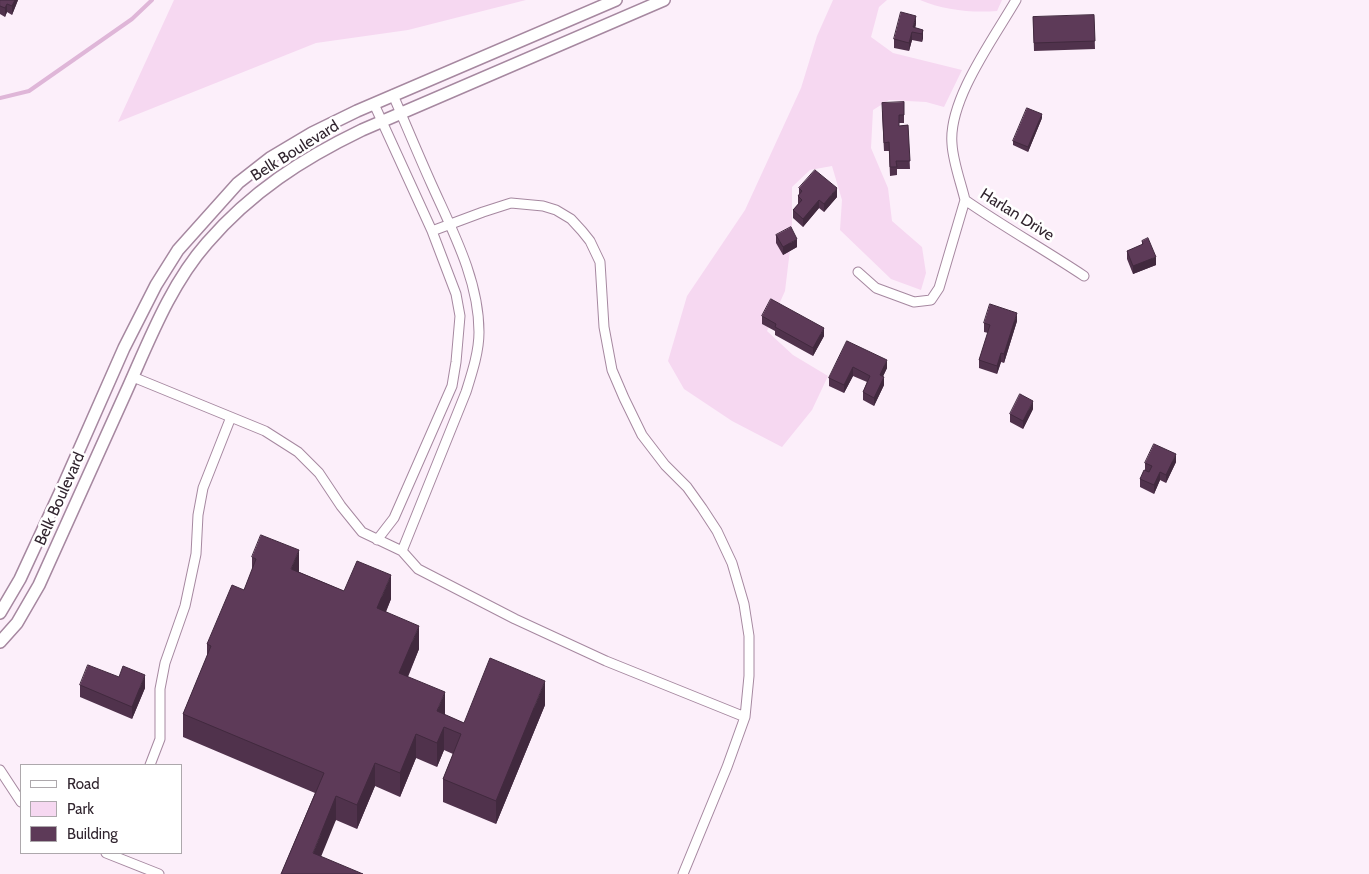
<!DOCTYPE html>
<style>
body{margin:0}
#map{position:relative;width:1369px;height:874px;overflow:hidden;background:#fceffa;font-family:Cabin,sans-serif}
canvas{display:block}
.legend{position:absolute;left:20px;top:764px;width:162px;height:90px;box-sizing:border-box;background:#fff;border:1px solid #ada8ac;margin:0;padding:6px 9px;list-style:none;font-size:15px;color:#31252f}
.legend li{display:flex;align-items:center;gap:10px;height:25px}
.legend b{width:25px;border:1px solid #ada8ac}
</style>
<div id="map">
<canvas width="1369" height="874"></canvas>
<ul class="legend">
<li><b style="height:6px;background:#fff"></b>Road</li>
<li><b style="height:14px;background:#f6d8f1"></b>Park</li>
<li><b style="height:14px;background:#5d3a58"></b>Building</li>
</ul>
</div>
<script>
const ctx = document.querySelector('canvas').getContext('2d');
ctx.lineJoin = 'round';
function paint(path, color) {
  ctx.fillStyle = color;
  ctx.fill(path, 'evenodd');
}
function stroke(path, color, width, dash) {
  ctx.strokeStyle = color;
  ctx.lineWidth = width;
  ctx.lineCap = dash ? 'butt' : 'round';
  ctx.setLineDash(dash || []);
  ctx.stroke(path);
}
function write(font, color, halo, rows, align = 'center') {
  ctx.font = font + ' Cabin,sans-serif';
  ctx.lineWidth = 5;
  ctx.setLineDash([]);
  ctx.textBaseline = 'middle';
  ctx.strokeStyle = halo;
  ctx.fillStyle = color;
  for (const [text, x, y, turn = 0] of rows) {
    ctx.save();
    ctx.translate(x, y);
    ctx.rotate((+turn || 0) * Math.PI / 180);
    ctx.textAlign = isNaN(turn) ? turn : align;
    if (halo) ctx.strokeText(text, 0, 0);
    ctx.fillText(text, 0, 0);
    ctx.restore();
  }
}
paint(new Path2D(`
 M174,0H526L408,30L316,43L118,122Z
 M833,0H887L879,7L871,37L893,53L962,70L944,107L926,102L889,100L873,110L871,148L888,188L892,221L922,247L926,273L921,290L891,279L840,230L842,200L832,166L810,170L792,187V233L785,291L767,331L793,355L828,376L812,410L782,447L732,421L684,389L668,361L687,296L745,210L801,88L817,36Z
 M920,0H1002L997,11C972,13 943,10 920,0Z`), '#f6d8f1');
stroke(new Path2D(`
 M0,98L29,91L132,19L152,0`), '#dfb6d8', 4);
const minor = new Path2D(`
 M1016,0C994,38 948,100 952,144C953,162 961,183 965,200C1004,227 1045,250 1084,276
 M393,95C406,125 418,154 431,183C452,230 479,280 479,332C479,352 472,373 466,392L402,551
 M374,104L432,231L456,294L460,316L456,362L452,386L394,518L377,540
 M432,231L483,212L511,203L543,206L556,210L571,219L582,231L590,241L600,262L604,327L612,370L624,398L642,435L665,465L687,487L702,508L717,531L732,563L744,604L749,636V676L745,717L727,767L683,874
 M858,272L876,288L914,302L931,300L939,288L965,200
 M133,377L265,431L298,452L319,473L341,506L362,532L402,551L418,569L515,619L606,661L745,717
 M150,765L160,739V689L165,663L185,606L196,554L198,515L203,488L231,417
 M0,770L21,802
 M106,853L159,874`);
const tertiary = new Path2D(`
 M0,613L20,579L64,484L124,348L156,285L178,250L238,183L270,158L312,133L357,111L616,0
 M0,642L17,623L39,585C68,520 97,456 126,392C149,341 170,285 207,243C251,192 302,159 362,130L664,0`);
stroke(minor, '#a688a0', 11);
stroke(tertiary, '#a688a0', 14);
stroke(minor, '#fff', 9);
stroke(tertiary, '#fff', 11);
paint(new Path2D(`
 M0,0H18L12,15L7,12L5,17L0,14Z
 M1094,15L1095,49L1034,51L1033,17Z
 M916,24L915,28L923,30V38L922,42L912,40L909,51L894,48V39Z
 M904,102V123H899V126L908,125L910,169H897V175L890,176L889,151H884L882,111Z
 M1042,118L1028,152L1013,145V141Z
 M799,188L837,197L824,212L819,208L803,227L793,218V210L798,204V196L799,194Z
 M776,235L797,247L783,255L776,243Z
 M1142,241L1156,265L1133,274L1127,259V251L1142,245Z
 M762,316L824,336L813,356L775,335V331L762,324Z
 M1017,321L1004,363L1001,362L997,374L979,368V360L988,333L984,332V323Z
 M847,341L887,368L883,376L884,385L874,406L863,400V392L867,382L853,376L844,393L829,386V378Z
 M1033,409L1023,429L1010,422V414Z
 M1176,462L1166,483L1160,480L1154,494L1140,487V479L1145,471V463Z
 M252,557L299,572L344,591L391,599L386,612L419,649L408,677L445,715L464,723L545,705L496,824L443,802V779L453,754L444,750L437,767L416,758L400,797L375,786L357,829L336,820L281,874L315,793L183,737V714L207,656V644L244,590L252,570Z
 M80,685L145,688L132,719L80,697Z`), '#50324c');
paint(new Path2D(`
 M15,0H18L12,15V6Z
 M7,4V12L5,17V8Z
 M916,16V24L914,32L913,27Z
 M923,30V38L922,42V34Z
 M912,32V40L909,51V43Z
 M1042,114V118L1028,152V147Z
 M837,188V197L824,212V204Z
 M819,200V208L803,227V219Z
 M797,239V247L783,255V247Z
 M1156,257V265L1133,274V266Z
 M1017,313V321L1004,363V354Z
 M824,328V336L813,356V348Z
 M1001,353V362L997,374V366Z
 M887,360V368L880,383V375Z
 M853,367V376L844,393V385Z
 M884,377V385L874,406V398Z
 M1033,401V409L1023,429V421Z
 M1176,454V462L1166,483V475Z
 M1160,472V480L1154,494V485Z
 M299,550V574L291,569Z
 M391,575V599L377,632V608Z
 M419,626V649L399,697V673Z
 M145,675V688L132,719V707Z
 M545,681V705L496,824V801Z
 M445,692V716L437,711Z
 M444,727V750L437,767V743Z
 M416,734V758L400,797V773Z
 M375,763V786L357,829V805Z
 M336,796V820L314,874L313,853Z`), '#41293e');
const building = new Path2D(`
 M0,0H15L12,6L7,4L5,8L0,6Z
 M901,12L916,16L913,27L923,30L922,34L912,32L909,43L894,39Z
 M1094,15L1095,41L1034,43L1033,17Z
 M904,102V115H899V126L908,125L910,161H896L897,167H890L889,142L884,143L882,103Z
 M1027,108L1042,114L1028,147L1013,141Z
 M815,170L837,188L824,204L819,200L803,219L793,210L802,200L798,196L802,191L799,188Z
 M791,227L797,239L783,247L776,235Z
 M1148,238L1156,257L1133,266L1127,251L1143,244L1142,241Z
 M771,299L824,328L813,348L775,327L776,324L762,316Z
 M990,304L1017,313L1004,354L1001,353L997,366L979,360L990,325L984,323Z
 M847,341L887,360L880,375L884,377L874,398L863,392L870,376L853,367L844,385L829,378Z
 M1020,394L1033,401L1023,421L1010,414Z
 M1154,444L1176,454L1166,475L1160,472L1154,485L1140,479L1144,470L1149,472L1152,466L1145,463Z
 M261,535L299,550L291,569L344,591L357,561L391,575L377,608L419,626L399,673L445,692L437,711L464,723L490,658L545,681L496,801L443,779L461,734L444,727L437,743L416,734L400,773L375,763L357,805L336,796L313,853L363,874H281L324,773L183,714L211,646L207,644L232,585L244,590L256,559L252,557Z
 M88,665L119,677L123,666L145,675L132,707L80,685Z`);
paint(building, '#5d3a58');
stroke(building, '#41293e', 1);
write('16px', '#31252f', '#fff', [
 ["Belk Boulevard",295,151,-32],
 ["Harlan Drive",1017,215,32],
 ["Belk Boulevard",60,499,-66]
]);
</script>
